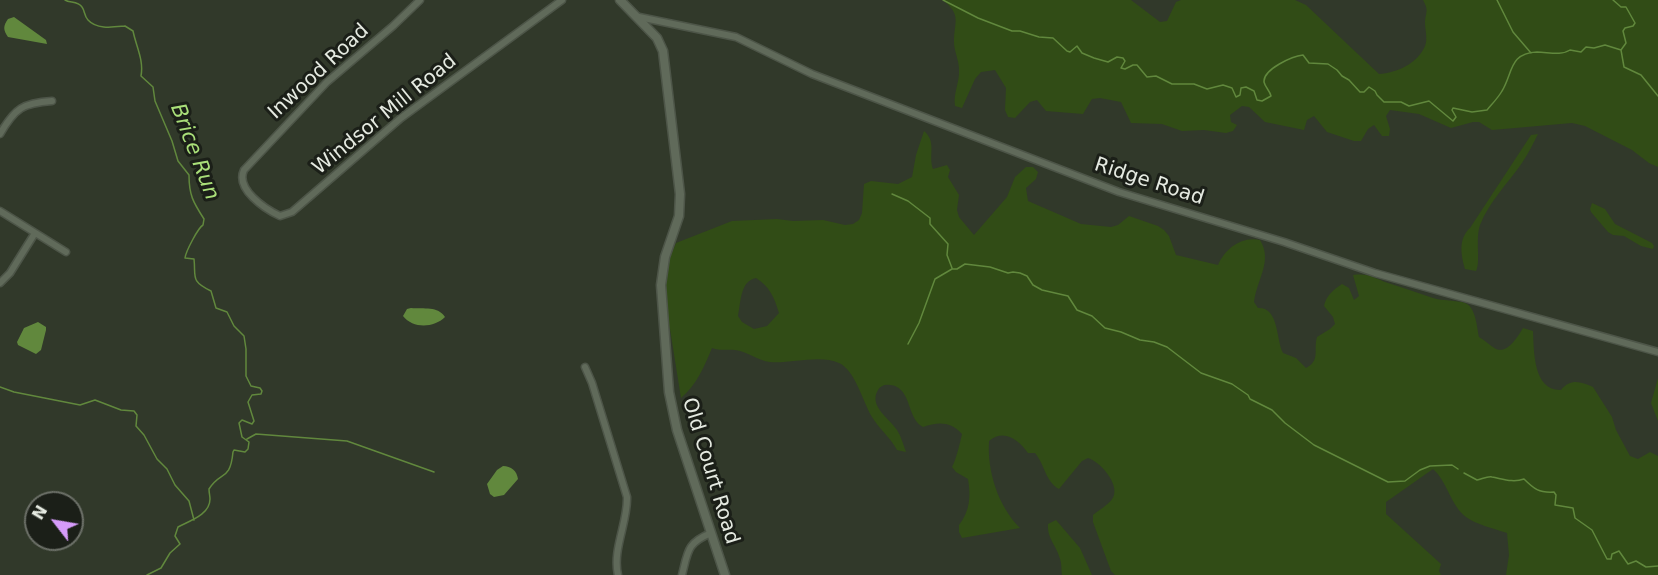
<!DOCTYPE html>
<style>
body{margin:0}
#map{position:relative;width:1658px;height:575px;overflow:hidden;background:#31392a;font-family:"DejaVu Sans",sans-serif}
canvas{display:block}
.north{position:absolute;left:24px;top:491px;width:60px;height:60px;box-sizing:border-box;background:#1b1f18;border:2px solid #6c7068;border-radius:50%;rotate:301deg;font-size:16px;font-weight:700;line-height:24px;text-align:center;color:#e5eae1}
.north::after{content:'';display:block;margin:auto;width:21px;height:27px;background:#d69bfa;clip-path:polygon(50% 0,100% 100%,50% 72%,0 100%)}
</style>
<div id="map">
<canvas width="1658" height="575"></canvas>
<div class="north">N</div>
</div>
<script>
const ctx = document.querySelector('canvas').getContext('2d');
ctx.lineJoin = 'round';
function paint(path, color) {
  ctx.fillStyle = color;
  ctx.fill(path, 'evenodd');
}
function stroke(path, color, width, dash) {
  ctx.strokeStyle = color;
  ctx.lineWidth = width;
  ctx.lineCap = dash ? 'butt' : 'round';
  ctx.setLineDash(dash || []);
  ctx.stroke(path);
}
function write(font, color, halo, rows, align = 'center') {
  ctx.font = font + ' "DejaVu Sans",sans-serif';
  ctx.lineWidth = 6;
  ctx.setLineDash([]);
  ctx.textBaseline = 'middle';
  ctx.strokeStyle = halo;
  ctx.fillStyle = color;
  for (const [text, x, y, turn = 0] of rows) {
    ctx.save();
    ctx.translate(x, y);
    ctx.rotate((+turn || 0) * Math.PI / 180);
    ctx.textAlign = isNaN(turn) ? turn : align;
    if (halo) ctx.strokeText(text, 0, 0);
    ctx.fillText(text, 0, 0);
    ctx.restore();
  }
}
paint(new Path2D(`
 M943,0H1131L1160,22L1167,21L1176,2L1181,0H1295L1306,5L1379,74C1397,73 1418,63 1425,46C1428,39 1425,30 1425,22C1426,11 1429,11 1423,0H1658V167L1649,163L1632,150L1585,126L1572,123L1492,130L1479,122H1473L1451,128L1419,114L1390,110L1386,116L1390,129L1389,136H1382L1374,125L1368,129L1361,141H1354L1327,132L1314,116L1307,120L1304,130L1265,122L1249,107L1242,106L1230,115L1231,122L1237,125L1233,131L1226,133L1204,130L1182,131L1162,124L1131,123L1121,102L1100,98L1092,99L1083,114L1046,111L1037,100L1030,102L1015,118L1008,117L1005,110L1006,88L995,70L981,72L975,79L962,108L955,106C953,93 960,82 959,69C959,60 954,51 954,42C954,21 962,16 943,0Z
 M924,131C937,142 928,155 933,169L947,165L950,170L948,177L959,195L957,210L959,217L974,235L1007,197L1015,177L1026,167H1033L1038,172L1036,179L1026,188L1028,201L1081,224L1111,227L1118,225L1129,216L1158,226L1164,230L1169,236L1176,255L1218,265C1225,249 1241,236 1260,240C1273,261 1257,279 1254,302L1258,308C1279,307 1276,339 1283,353L1296,358L1306,368C1321,360 1313,350 1317,337L1330,329L1335,324L1333,317L1324,306C1326,296 1333,290 1342,284L1349,288L1354,300L1359,296L1353,275C1370,273 1373,278 1388,283C1404,288 1418,293 1433,298C1442,301 1457,300 1465,303C1476,307 1477,328 1479,337C1485,340 1490,346 1496,349C1508,354 1518,336 1523,328L1533,331C1534,351 1533,391 1561,390C1571,378 1581,382 1593,387L1612,417L1616,430L1630,456L1638,459L1650,452L1658,456V575H1506L1509,555L1507,533C1495,529 1475,524 1466,517C1451,506 1447,481 1433,469L1386,502V514L1441,564L1439,571L1441,575H1115L1111,571L1093,522V515C1100,509 1112,503 1114,495C1118,482 1099,461 1088,458L1082,461L1059,489C1045,481 1045,465 1035,453H1028C1019,440 1004,428 989,441C987,471 998,506 1020,528L962,538L959,532V525C970,511 971,496 968,479L956,472L952,467C956,460 960,443 962,434C950,421 938,422 923,427C910,420 911,402 902,391C899,388 895,385 890,385C885,384 880,386 878,390C868,406 890,419 897,430C901,436 903,444 906,452L897,450C891,438 879,429 872,417C863,402 855,370 839,363C820,354 790,364 770,362C758,361 747,351 735,350C726,349 721,351 712,348C705,365 696,386 681,398L670,329L664,314L665,270L676,243L732,221L777,219L793,221L823,220L845,225L853,224L859,220L862,213L864,184L871,181L898,184L912,177L916,155ZM756,278C770,287 774,297 779,313L767,326L754,329L742,322L738,316C741,302 740,281 756,278Z
 M1538,134C1533,144 1528,154 1522,163C1508,183 1489,202 1480,225C1475,240 1481,262 1476,271L1465,269C1461,255 1458,239 1470,228L1531,135Z
 M1592,203L1605,209L1615,224L1652,243L1654,246L1653,249L1641,246L1624,236L1613,235L1608,232L1591,212L1590,209Z
 M1658,378V421L1651,403Z
 M1056,520L1080,548L1092,575H1062C1061,570 1062,564 1060,559C1057,546 1047,539 1048,524Z`), '#314c16');
paint(new Path2D(`
 M14,17L46,40L47,44L8,37C3,30 3,26 8,19Z
 M411,308C424,309 438,306 445,317C434,328 413,329 403,316L407,309Z
 M38,322L46,327V330L41,350L36,354L18,345L17,342L24,328Z
 M503,466C511,466 517,471 518,479L504,495L494,497L490,494L487,484L497,470Z`), '#61883d');
stroke(new Path2D(`
 M65,0C70,3 78,1 82,7C85,11 84,16 88,20C97,30 114,27 125,26L133,31C136,46 144,60 141,76L153,87L155,101L172,141L178,161L189,175C189,195 193,202 204,219L203,225C198,228 186,251 185,258L194,259C196,277 190,281 211,291L216,308L227,312L234,326L244,336L246,349V376L251,386L260,388L262,391L261,394L252,395L248,402L254,421L252,424L242,420L239,423L242,437L249,442L248,449L245,452L234,450L233,452C230,482 221,470 209,489C209,493 210,496 210,499C210,515 189,521 178,527L175,536L180,544L170,553L161,568L147,575
 M943,0L978,18L1012,31H1020L1039,37L1053,38L1067,51L1070,52L1077,46L1082,53L1094,58L1108,62L1117,57L1123,58L1125,61L1121,68L1125,69L1133,65H1137L1147,77L1156,76L1172,84H1194L1207,89L1223,85L1232,88L1236,97L1240,95L1241,88L1246,87L1254,91L1257,100L1262,101L1271,96C1270,91 1265,87 1264,82C1263,69 1293,56 1303,55L1309,63L1328,64L1337,70L1342,76L1349,80L1360,92H1364L1369,87L1375,91L1377,95L1384,102H1401L1409,106L1429,101L1453,121L1456,117L1452,110L1453,108L1472,112L1487,110C1492,104 1498,98 1502,91C1513,73 1509,53 1537,52C1548,52 1561,56 1570,50L1581,52L1586,47L1594,48L1605,45L1621,50L1624,67L1641,75L1658,96
 M1497,0L1513,32L1531,53
 M1613,0L1621,7H1626L1635,23L1633,26L1625,28L1623,31L1626,43L1621,50
 M892,194L908,201L930,218V224L948,244L947,255L952,268
 M908,344L919,323L935,279L952,269H957L965,264L990,267L1008,273L1013,272L1020,273L1027,276L1033,285L1042,290L1068,296L1077,310L1092,316L1105,328L1121,332L1140,340L1154,342L1167,347L1201,373L1232,384L1248,395L1250,399L1272,410L1285,423L1314,445L1388,482L1405,481L1420,470L1430,466L1452,465L1458,469
 M0,387L14,392L80,405L95,400L121,410L134,411L137,415L136,426L144,435L157,459L167,469L175,485L189,501L194,520
 M247,439L256,434L347,441L434,472
 M1464,473L1477,480C1482,479 1488,476 1492,477C1503,479 1513,483 1524,479C1534,489 1539,493 1554,492L1556,495L1555,505L1573,508L1575,518L1592,530L1607,559H1611L1612,554L1619,551L1628,564L1636,561L1646,567L1658,566`), '#61883d', 1.5);
const minor = new Path2D(`
 M420,0L393,26L327,82L244,170C235,189 265,209 280,216L292,212L401,118L562,0
 M639,17L736,37L812,74L1119,192L1284,242L1375,273L1658,352
 M0,134C15,108 23,103 52,101
 M0,211L66,252
 M0,283L10,273L35,233
 M585,367L592,383L627,497C628,522 612,550 618,575
 M682,575C688,551 687,543 711,533`);
const secondary = new Path2D(`
 M620,0L657,38L663,51L680,194L679,216L665,257L661,285L669,392L677,430L725,575`);
stroke(minor, '#4d5548', 9);
stroke(secondary, '#4d5548', 11);
stroke(minor, '#606a5a', 6);
stroke(secondary, '#606a5a', 8);
write('20px', '#e5eae1', '#1b1f18', [
 ["Inwood Road",319,72,-43],
 ["Windsor Mill Road",385,115,-39],
 ["Ridge Road",1149,182,18],
 ["Old Court Road",710,471,73]
]);
write('italic 21px', '#a9df79', '#1b1f18', [
 ["Brice Run",194,152,69]
]);
</script>
